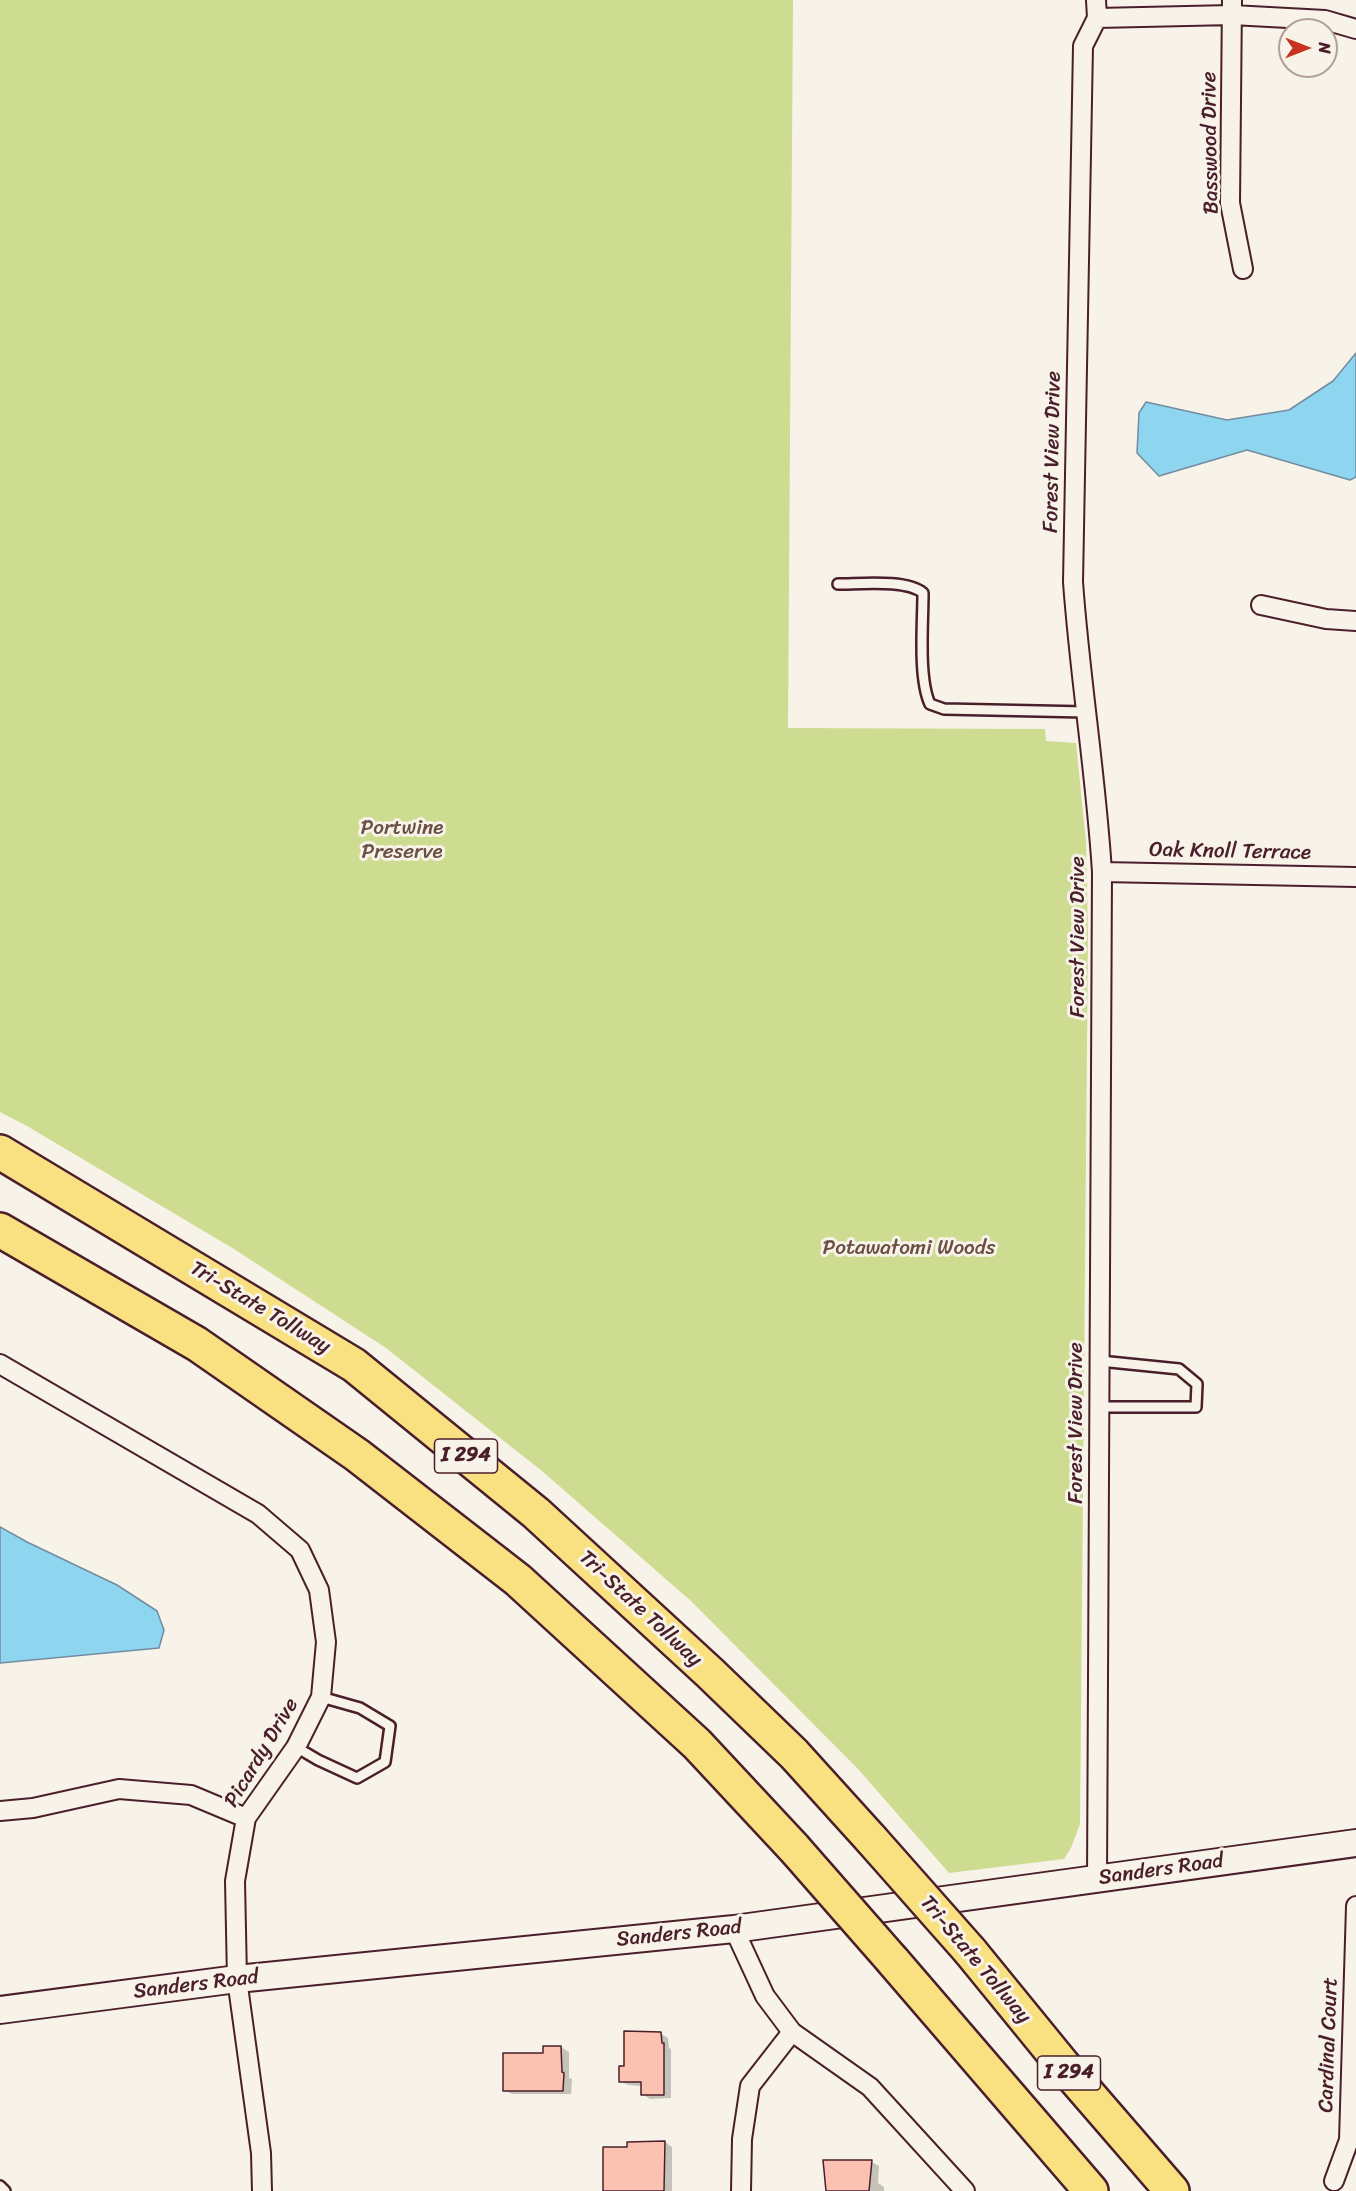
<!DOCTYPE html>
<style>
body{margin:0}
#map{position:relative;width:1356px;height:2191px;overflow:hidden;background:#f7f3e8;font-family:Sriracha,sans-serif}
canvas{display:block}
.north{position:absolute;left:1278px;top:18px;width:60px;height:60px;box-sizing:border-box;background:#f7f3e8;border:2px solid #b29e9c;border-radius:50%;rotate:90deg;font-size:16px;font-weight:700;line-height:24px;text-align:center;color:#4a1f2b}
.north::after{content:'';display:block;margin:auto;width:21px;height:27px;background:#c8321e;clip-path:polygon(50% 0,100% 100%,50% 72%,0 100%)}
</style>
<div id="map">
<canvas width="1356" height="2191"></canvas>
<div class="north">N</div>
</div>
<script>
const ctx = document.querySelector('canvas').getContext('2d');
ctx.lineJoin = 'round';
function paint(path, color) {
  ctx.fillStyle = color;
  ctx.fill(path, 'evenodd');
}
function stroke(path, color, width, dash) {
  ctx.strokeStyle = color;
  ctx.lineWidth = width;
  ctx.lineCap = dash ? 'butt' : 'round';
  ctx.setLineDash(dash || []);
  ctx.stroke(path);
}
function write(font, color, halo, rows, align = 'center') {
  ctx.font = font + ' Sriracha,sans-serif';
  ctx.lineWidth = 6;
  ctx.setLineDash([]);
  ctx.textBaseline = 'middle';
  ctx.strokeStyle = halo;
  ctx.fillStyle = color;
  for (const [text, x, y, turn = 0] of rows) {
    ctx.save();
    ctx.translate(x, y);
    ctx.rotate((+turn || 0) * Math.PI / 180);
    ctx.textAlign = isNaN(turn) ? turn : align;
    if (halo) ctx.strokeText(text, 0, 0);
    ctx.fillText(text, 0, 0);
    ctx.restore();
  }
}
paint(new Path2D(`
 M0,0H793L788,728L1045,729L1046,741L1076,743L1086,842L1088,933L1080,1824L1071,1848L1064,1859L949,1873L858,1769L691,1601L542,1471L386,1348L234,1249L27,1126L0,1112Z`), '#cddc90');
const water = new Path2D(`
 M1356,353V477L1350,480L1247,450L1159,476L1137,453L1139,413L1146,402L1227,420L1289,410L1333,381Z
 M0,1527L27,1542L117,1585L157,1611L164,1630L159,1648L0,1663Z`);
paint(water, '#8ed5ef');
stroke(water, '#738ca1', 1.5);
paint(new Path2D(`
 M660,2033L668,2038L669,2048L671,2049V2098L650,2099L642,2094V2086L628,2085L620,2081L625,2067Z
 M561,2047L569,2052V2078L572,2079L571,2094H512L504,2090L545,2055Z
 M665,2142L672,2147V2191H604L628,2149Z
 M871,2162L879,2166L878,2183L884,2187V2191H827Z`), '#0003');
const building = new Path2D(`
 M624,2031L661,2032L662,2043H664V2095H641V2082H619V2066H624Z
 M543,2046H561L562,2072L564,2073L563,2091H503V2053H543Z
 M665,2141L664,2191H603V2147H627V2142Z
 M823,2160H872L869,2191H826Z`);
paint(building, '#fbc2b2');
stroke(building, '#4a1f2b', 1.5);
const service = new Path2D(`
 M838,584C860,584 907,579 923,593C923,623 918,678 930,704L944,709L1086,712
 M1100,1407H1196L1197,1384L1179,1369L1100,1361
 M296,1747L318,1760L357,1778L385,1762L390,1726L360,1708L321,1697
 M0,2186L5,2191`);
const minor = new Path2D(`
 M1096,0L1097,18L1083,46L1073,582C1080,679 1096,775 1102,872L1097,1879
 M1232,0L1230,203L1243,269
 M1097,18L1232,15L1325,20L1356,29
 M1261,605L1326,619L1356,621
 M1102,872L1356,877
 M0,1364L258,1514L300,1550L319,1590L326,1642L321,1697L296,1747L246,1818L235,1881L237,1979L261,2153L262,2191
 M0,1811L33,1808L119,1789L191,1795L246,1818
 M734,1929L765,1996L792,2032L870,2087L965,2191
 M1334,2181L1349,2140L1356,1906
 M741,2191L742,2139L750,2086L792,2032`);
const secondary = new Path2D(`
 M0,2010L237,1979L734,1929L1356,1843`);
const motorway = new Path2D(`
 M0,1152L354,1365L536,1513L710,1673L794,1754L871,1839
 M0,1230L197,1344L357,1455L518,1580L697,1744L794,1848
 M970,1951L1063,2065L1172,2191
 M893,1961L1091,2191`);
stroke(service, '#4a1f2b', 14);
stroke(minor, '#4a1f2b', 22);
stroke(secondary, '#4a1f2b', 30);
stroke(motorway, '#4a1f2b', 38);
stroke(service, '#f7f3e8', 9);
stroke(minor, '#f7f3e8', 18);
stroke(secondary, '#f7f3e8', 26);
stroke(motorway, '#f9e181', 33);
const motorwayBridge = new Path2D(`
 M871,1839L970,1951
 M794,1848L893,1961`);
stroke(motorwayBridge, '#4a1f2b', 38, []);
stroke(motorwayBridge, '#f9e181', 33);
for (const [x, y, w] of [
 [466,1456,63],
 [1069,2073,63]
]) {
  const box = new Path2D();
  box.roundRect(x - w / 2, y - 17, w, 34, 4.5);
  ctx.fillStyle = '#f7f3e8';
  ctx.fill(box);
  stroke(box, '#4a1f2b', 1.5);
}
write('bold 20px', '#4a1f2b', null, [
 ["I 294",466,1456],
 ["I 294",1069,2073]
]);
write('21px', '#4a1f2b', '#f7f3e8', [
 ["Basswood Drive",1211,143,-91],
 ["Forest View Drive",1053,452,-89],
 ["Oak Knoll Terrace",1230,852,1],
 ["Forest View Drive",1079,937,-90],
 ["Tri-State Tollway",260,1308,31],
 ["Forest View Drive",1077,1423,-90],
 ["Tri-State Tollway",640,1609,43],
 ["Picardy Drive",262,1753,-59],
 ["Sanders Road",1161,1870,-8],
 ["Sanders Road",679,1934,-6],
 ["Tri-State Tollway",975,1960,50],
 ["Sanders Road",196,1985,-7],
 ["Cardinal Court",1329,2045,-88]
]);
write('21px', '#6b4e44', '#f7f3e8', [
 ["Portwine",402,829],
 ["Preserve",402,853],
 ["Potawatomi Woods",909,1249]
]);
</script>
